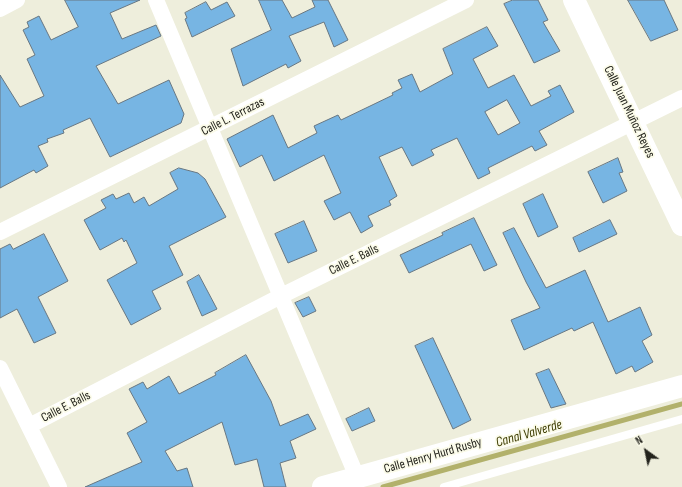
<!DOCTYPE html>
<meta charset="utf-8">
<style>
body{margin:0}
#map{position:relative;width:682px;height:487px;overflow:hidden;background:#eeeedc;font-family:"Sofia Sans Condensed",sans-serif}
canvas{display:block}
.north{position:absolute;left:626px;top:431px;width:40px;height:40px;-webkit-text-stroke:3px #fbfbe9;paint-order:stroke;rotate:327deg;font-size:11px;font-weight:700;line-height:16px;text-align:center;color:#23231c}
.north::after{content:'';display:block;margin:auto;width:14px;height:18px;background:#23231c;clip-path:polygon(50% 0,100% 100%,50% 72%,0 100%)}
</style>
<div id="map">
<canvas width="682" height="487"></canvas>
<div class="north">N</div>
</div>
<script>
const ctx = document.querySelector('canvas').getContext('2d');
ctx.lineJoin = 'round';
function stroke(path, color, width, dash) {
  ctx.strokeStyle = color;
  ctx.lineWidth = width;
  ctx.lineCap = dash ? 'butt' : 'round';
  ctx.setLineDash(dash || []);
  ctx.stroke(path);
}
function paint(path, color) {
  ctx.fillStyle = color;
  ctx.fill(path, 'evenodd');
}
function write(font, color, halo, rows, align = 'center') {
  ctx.font = font + ' "Sofia Sans Condensed",sans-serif';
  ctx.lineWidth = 3.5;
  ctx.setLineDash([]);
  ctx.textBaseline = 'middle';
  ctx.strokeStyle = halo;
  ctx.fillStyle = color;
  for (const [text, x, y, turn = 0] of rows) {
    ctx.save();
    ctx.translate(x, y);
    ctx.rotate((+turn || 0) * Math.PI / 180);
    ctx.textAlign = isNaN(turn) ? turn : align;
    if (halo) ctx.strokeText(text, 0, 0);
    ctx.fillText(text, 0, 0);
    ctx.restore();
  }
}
stroke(new Path2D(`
 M383,487L682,404`), '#b2b16b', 5);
const building = new Path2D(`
 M65,0H140L110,13L122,39L156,25L161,36L96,66L118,104L169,80L184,114L181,123L110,157L90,118L63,130L64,133L47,139L48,142L38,146L48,166L36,173L34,170L0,188V75L20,107L44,96L27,59L35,55L23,30L29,27L27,22L39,16L51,40L78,27Z
 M259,0H282L292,18L315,7L312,0H328L348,40L334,47L324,22L289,36L301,61L288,68L286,64L243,86L231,49L271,30Z
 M513,0H538L548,20L543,22L560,51L534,63L504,4Z
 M628,0H664L678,30L651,41Z
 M206,2L211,10L227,2L235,16L192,37L185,19L187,18L185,13Z
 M487,27L498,46L473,59L488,88L514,75L531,106L551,96L548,91L560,85L574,112L539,131L547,145L535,151L532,146L488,168L490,173L478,179L457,138L431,150L434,155L412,166L402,147L379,157L397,196L389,201L391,205L368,216L373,226L361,233L350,212L334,220L324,201L341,193L324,155L274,181L262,155L240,167L227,139L273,115L288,148L317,133L314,126L338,115L341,120L393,95L392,93L402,88L398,80L412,74L420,92L453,74L443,49ZM507,100L520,123L498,135L485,112Z
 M618,158L623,172L619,173L627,191L603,203L588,172Z
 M179,168L198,173L205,179L226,217L169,246L183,275L152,291L161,309L131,325L107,280L137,263L126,240L124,242L122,238L100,250L84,220L106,208L101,200L113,194L116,199L129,193L134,203L144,197L149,206L178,189L170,173Z
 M543,194L558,227L538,237L523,204Z
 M474,218L497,265L484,271L471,244L409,273L400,255L443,235L442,233Z
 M610,220L617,234L579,252L573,238Z
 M304,221L317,251L288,263L275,234Z
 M514,228L546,288L585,270L608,322L640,307L652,335L642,341L653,362L635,372L632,366L616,374L593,322L574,331L572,328L524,350L511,320L540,308L526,282L503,233Z
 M44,234L68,281L38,297L56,333L34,343L17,309L0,318V249L10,244L13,249Z
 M199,275L217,309L202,316L187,282Z
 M309,297L316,311L303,317L295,303Z
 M433,338L471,420L453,429L415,346Z
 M246,355L271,401L280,426L308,414L316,429L290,441L296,458L280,463L286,487H264L257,459L235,465L222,422L165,451L177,471L187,468L193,487H85L142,462L127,433L147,422L129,389L143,382L147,389L169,376L179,394L216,375L215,373Z
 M549,369L566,404L551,408L536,374Z
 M369,408L375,421L352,431L346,419Z`);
paint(building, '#77b5e3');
stroke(building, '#687782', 1);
stroke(new Path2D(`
 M444,487L682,419`), '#fff', 8);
stroke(new Path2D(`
 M156,0L357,477
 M0,9L17,0
 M0,232L466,0
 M0,368L59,487
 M29,426L281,296L682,98`), '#fff', 16);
stroke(new Path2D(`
 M574,0L682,225
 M323,487L682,386`), '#fff', 22);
write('13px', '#23231c', '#fbfbe9', [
 ["Calle Juan Muñoz Reyes",629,112,64],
 ["Calle L. Terrazas",233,117,-27],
 ["Calle E. Balls",354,260,-26],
 ["Calle E. Balls",66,407,-27],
 ["Calle Henry Hurd Rusby",433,456,-16]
]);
write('italic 14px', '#3d3c02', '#fbfbe9', [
 ["Canal Valverde",529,434,-16]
]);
</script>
